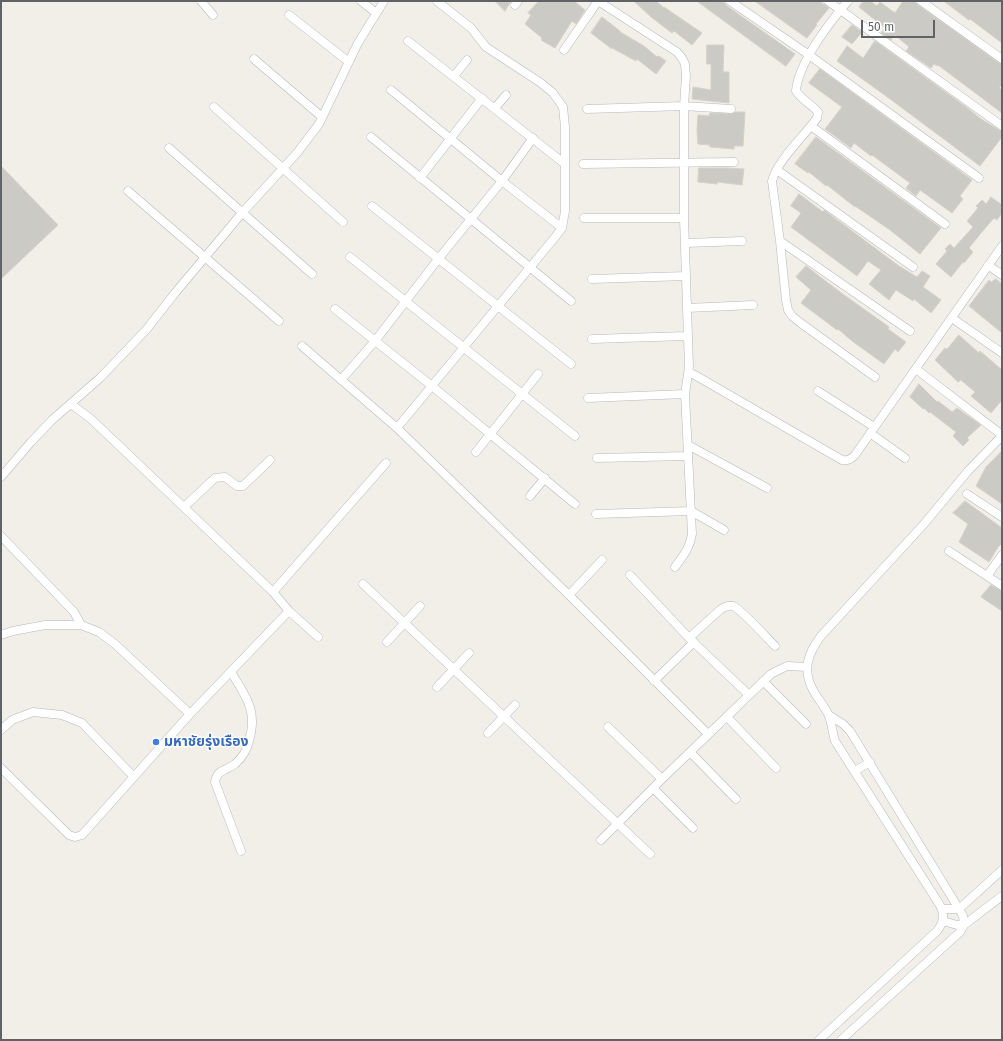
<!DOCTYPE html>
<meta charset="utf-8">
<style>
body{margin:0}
#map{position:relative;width:1003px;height:1041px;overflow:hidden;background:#f1efe8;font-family:"Fira Sans",sans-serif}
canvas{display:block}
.frame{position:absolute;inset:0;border:2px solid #5f6368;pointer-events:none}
.scale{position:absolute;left:861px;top:20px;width:74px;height:18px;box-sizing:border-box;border:2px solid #5f6368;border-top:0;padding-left:5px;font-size:12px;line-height:14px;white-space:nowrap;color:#5f6368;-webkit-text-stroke:3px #fff;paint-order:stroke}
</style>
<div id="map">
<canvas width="1003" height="1041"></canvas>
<div class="frame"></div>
<div class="scale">50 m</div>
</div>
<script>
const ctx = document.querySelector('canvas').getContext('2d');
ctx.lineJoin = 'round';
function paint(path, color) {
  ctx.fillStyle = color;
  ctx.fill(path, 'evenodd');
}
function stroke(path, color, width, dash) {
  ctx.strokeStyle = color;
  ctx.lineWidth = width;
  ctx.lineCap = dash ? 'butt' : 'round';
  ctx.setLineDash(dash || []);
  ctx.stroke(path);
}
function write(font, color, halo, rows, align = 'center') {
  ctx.font = font + ' "Fira Sans","Noto Sans Thai",sans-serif';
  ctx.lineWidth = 3;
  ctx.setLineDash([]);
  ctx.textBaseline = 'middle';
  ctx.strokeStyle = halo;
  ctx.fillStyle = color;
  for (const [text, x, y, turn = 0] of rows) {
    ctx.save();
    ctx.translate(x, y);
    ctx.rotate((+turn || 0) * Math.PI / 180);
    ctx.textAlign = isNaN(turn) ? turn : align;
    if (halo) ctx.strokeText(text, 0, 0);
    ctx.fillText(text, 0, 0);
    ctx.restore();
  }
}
const building = new Path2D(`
 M495,1H511L505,11Z
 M539,1H574L585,10L576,24L572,21L555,48L541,40L542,38L525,24L531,15L528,13Z
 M634,1H656L664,8V7L702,33L692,45L674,31L672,33L651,17Z
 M697,1H723L727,6L795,54L786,66Z
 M755,1H819L829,8L816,24L817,25L807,38Z
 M864,1H870L877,6L880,2L895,13L903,1H914L918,5L999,63L1002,64V84L999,88L1002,90V113L938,65L937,66L934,64L931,68L906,51L909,47L895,35L891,40L881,33L885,28L859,7Z
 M944,1H1002V43L970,19L969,20Z
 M602,17L620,31V32L644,46L657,57L659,56L666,61L656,74L637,59L636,61L612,48V49L591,33Z
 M852,25L862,32L852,44L842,37Z
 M875,41L966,107L981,119L1002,132V137L980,166L886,96L837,61L847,46L863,58Z
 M707,45H724L723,72H729V103L692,99L693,87L711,90V64H707Z
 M820,69L972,180L960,196L963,199L952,213L920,190L916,196L906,188L910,183L872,155L871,156L854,143L851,148L825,129L842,107L809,83Z
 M735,112H745L743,146H734V149L710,147V145L698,144L697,130L698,115L709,116L710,113L731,114Z
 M816,137L941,228L920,254L890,230L855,206V207L827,185L826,186L809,172L808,173L795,164Z
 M1,166L58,225L1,279Z
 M699,168H727L744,169L742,185L717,182V184L698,182Z
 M799,194L823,212L824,210L899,266L917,277L922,271L930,276L923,287L941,300L931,313L914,299L913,301L896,290L889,300L869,284L881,270L868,261L857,276L791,227L801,213L791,206Z
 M991,197L1002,205V213L997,220L994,218L981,233L969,248L973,252L964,263L963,262L951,277L936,264L947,251L945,249L950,244L954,248L973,227L967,221L978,208L976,206L982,200L986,204Z
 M806,266L840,292L889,327L888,329L906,342L898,352L895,349L884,364L852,341L838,329L837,330L801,303L811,290L796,277Z
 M996,279L1002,284V333L969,306L989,280L991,282Z
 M959,335L979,353L980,351L1002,370V400L991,413L971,396L975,392L961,380L958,382L935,360L945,348L947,349Z
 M919,384L937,402L938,401L952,412L957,408L981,425L967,438L969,440L963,446L953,436L956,432L930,412L929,413L924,408L923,409L910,397Z
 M1002,451V504L976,486L986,467Z
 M965,501L1002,528V543L998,547L989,562L959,542L968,524L953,513Z
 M991,585L1002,591V611L981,597Z`);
paint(building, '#cccac5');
stroke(building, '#d6d1c6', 1);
const street = new Path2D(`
 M201,1L213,15
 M361,1L376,13
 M598,1L677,52L682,58L685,64L686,76L684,106V218L689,367L685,394L692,534C690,548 683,556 675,567
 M730,1L809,55L979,178
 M828,1L1002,126
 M848,1C830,22 798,63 796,91C802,100 811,104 818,112L817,118C804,136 777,161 772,181L780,241L786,300L788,310L792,316L798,321L875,377
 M921,1L1002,59
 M515,5L518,1
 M289,15L349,62
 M408,41L565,164
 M564,50L598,1
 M254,59L322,117
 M454,76L467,60
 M391,90L502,181L562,228
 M214,107L343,222
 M495,108L506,95
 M587,109L684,106L731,109
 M811,126L945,224
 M371,137L571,301
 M169,148L312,274
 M583,164L734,162
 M777,170L913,267
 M420,178L482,98
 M128,191L279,321
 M372,206L571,364
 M584,218H684
 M780,241L910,331
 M686,243L742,241
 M350,257L575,436
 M988,265L1002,275
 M592,279L686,276
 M687,308L753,305
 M335,309L432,386L575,504
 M952,318L1002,353
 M592,339L687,336
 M302,346L397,428L569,595L708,734
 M916,369L1002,435
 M689,374H693L842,460C848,461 851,459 855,455L1002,246
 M341,380L375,341L439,258L502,181L533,138
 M818,391L874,427
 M588,398L685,394
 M71,404L91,419L273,592L289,611L318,637
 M397,428L556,236L562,228L565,211V127L563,107L553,93L541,83L486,47L471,28L437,1
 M870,433L905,458
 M688,445L767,488
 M476,452L538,374
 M597,458L688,456
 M1,477L31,442L52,420L100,378L146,330L175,293L242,213L297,153L319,124L358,43L384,1
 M967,494L1002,517
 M530,496L545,478
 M184,507L215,478L225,477L237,486H243L270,460
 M596,514L691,511L724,530
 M1,536L74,612L81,625
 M949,551L987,576L1002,555
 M630,575L689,638L749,695
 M987,576L1002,586
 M363,584L650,854
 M273,592L386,463
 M569,595L602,560
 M1,635L13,631L45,625H81L99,632L115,644L190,714
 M689,638L721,609C724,607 728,605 733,606C742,610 767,638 775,646
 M387,642L420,606
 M231,672C246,697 258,710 249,741C247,750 242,758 235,764C226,771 217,769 215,782L241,851
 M654,681L694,642
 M763,681L806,724
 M437,687L469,653
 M829,715L843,724L850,731L959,909L963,916L964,925
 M727,717L776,768
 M608,727L662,779
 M1,730L12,720L33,712L62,715L82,723L134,777
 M488,733L515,705
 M691,753L736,799
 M1,768L69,835L75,837L82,835L190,714L289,611
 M855,771L870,762
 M653,788L693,828
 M601,840L662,779L771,674L787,666L807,667
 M943,909H959L1002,870
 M943,921L957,925H964
 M819,1040L937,931C945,921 945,913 938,902L835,741C832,732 832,721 828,714C824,705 817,698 813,690C802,670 808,653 821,636L924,524L968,471L1002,436
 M841,1040L960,932L964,925L1002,896`);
stroke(street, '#b5b8bc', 9);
stroke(street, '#fff', 8);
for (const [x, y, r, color] of [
 [156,742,4,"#3f7fe0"]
]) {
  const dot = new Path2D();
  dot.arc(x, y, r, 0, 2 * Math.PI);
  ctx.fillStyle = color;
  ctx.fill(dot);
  stroke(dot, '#fff', 1.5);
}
write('bold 14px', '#366cbe', '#fff', [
 ["มหาชัยรุ่งเรือง",164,742]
], 'left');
</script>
